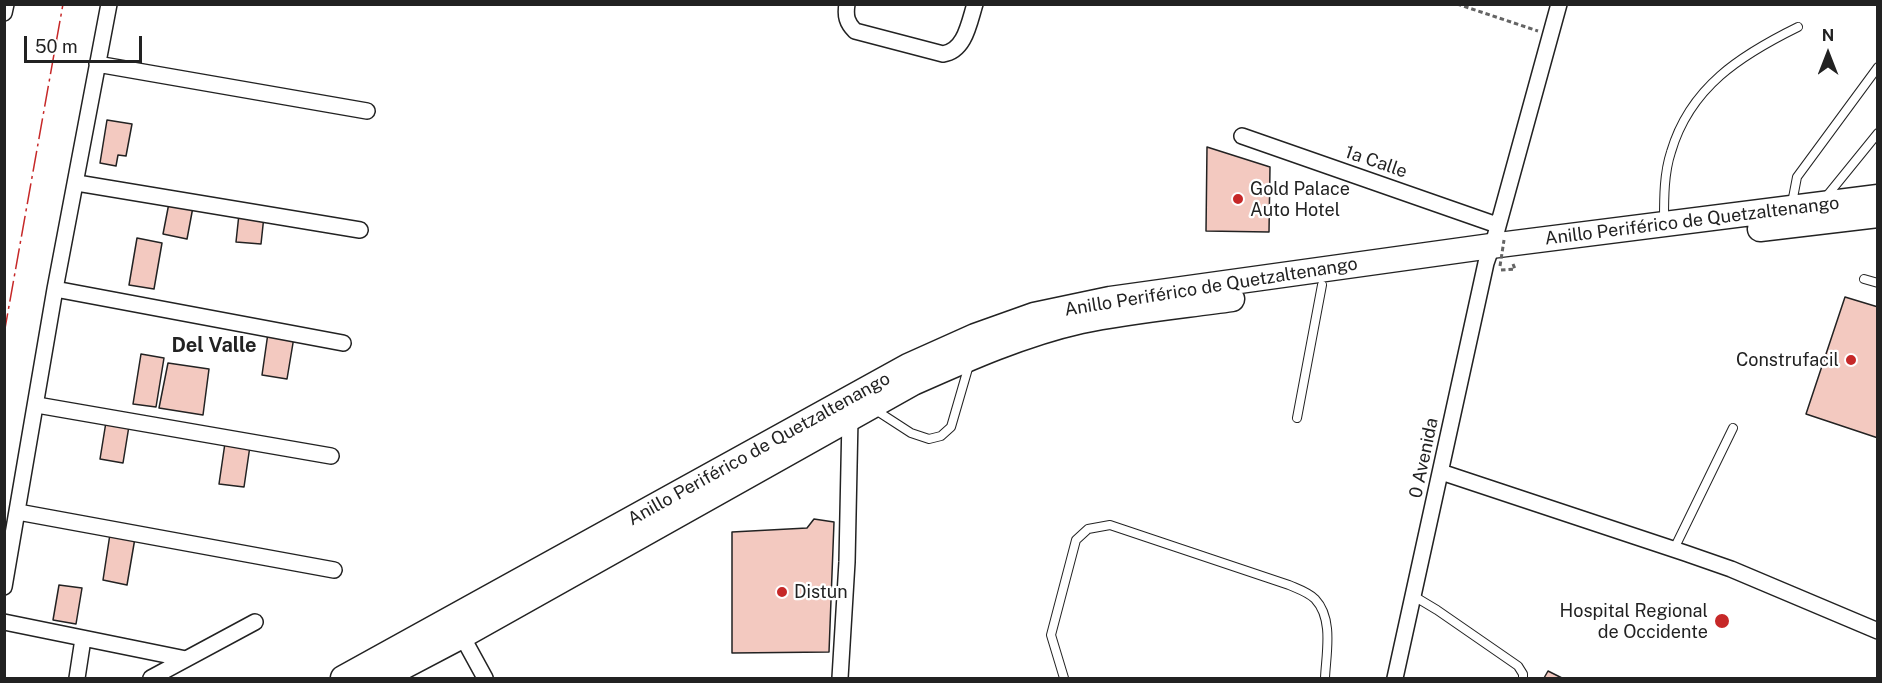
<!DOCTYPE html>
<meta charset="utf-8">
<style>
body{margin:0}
#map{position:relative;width:1882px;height:683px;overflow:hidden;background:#fff;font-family:"Public Sans",sans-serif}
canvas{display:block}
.frame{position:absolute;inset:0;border:6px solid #222;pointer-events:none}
.north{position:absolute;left:1798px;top:24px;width:60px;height:60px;-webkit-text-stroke:4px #fff;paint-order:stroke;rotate:0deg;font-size:16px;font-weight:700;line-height:24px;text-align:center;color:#222}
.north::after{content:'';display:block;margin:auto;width:21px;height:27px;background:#222;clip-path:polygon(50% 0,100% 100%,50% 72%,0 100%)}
.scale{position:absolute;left:24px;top:36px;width:118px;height:27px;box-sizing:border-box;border:3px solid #222;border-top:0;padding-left:8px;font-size:18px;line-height:21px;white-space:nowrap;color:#222;-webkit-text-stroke:4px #fff;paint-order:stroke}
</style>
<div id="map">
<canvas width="1882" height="683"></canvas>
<div class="frame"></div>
<div class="north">N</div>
<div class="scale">50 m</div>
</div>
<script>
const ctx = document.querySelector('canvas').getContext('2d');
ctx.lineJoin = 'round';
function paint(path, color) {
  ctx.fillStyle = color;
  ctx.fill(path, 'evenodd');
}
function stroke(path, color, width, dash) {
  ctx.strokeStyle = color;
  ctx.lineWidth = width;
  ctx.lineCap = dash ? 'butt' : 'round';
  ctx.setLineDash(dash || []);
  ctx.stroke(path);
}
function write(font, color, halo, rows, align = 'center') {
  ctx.font = font + ' "Public Sans",sans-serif';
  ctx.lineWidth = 4.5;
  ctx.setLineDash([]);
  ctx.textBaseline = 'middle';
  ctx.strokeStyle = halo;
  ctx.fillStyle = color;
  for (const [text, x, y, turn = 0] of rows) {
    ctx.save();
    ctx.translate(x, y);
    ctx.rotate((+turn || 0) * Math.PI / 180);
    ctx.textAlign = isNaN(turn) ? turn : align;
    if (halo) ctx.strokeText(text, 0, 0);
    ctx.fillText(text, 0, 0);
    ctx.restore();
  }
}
const building = new Path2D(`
 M107,120L132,124L126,156L118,155L116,166L100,163Z
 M1207,147L1270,167L1269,232L1206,231Z
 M169,203L193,207L187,239L163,234Z
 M239,214L264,216L261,244L236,242Z
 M137,238L162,243L154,289L129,285Z
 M1845,297L1878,307V438L1806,414Z
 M268,333L294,337L287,379L262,375Z
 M141,354L164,358L156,407L133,404Z
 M168,363L209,369L203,415L159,408Z
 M106,422L129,426L123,463L100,459Z
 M225,443L250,446L244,487L219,484Z
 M814,519L834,522L829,652L732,653V532L807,528Z
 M110,534L135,538L127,585L103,580Z
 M59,585L82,588L76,624L53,620Z
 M1548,671L1562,678H1544Z`);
paint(building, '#f3c9c0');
stroke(building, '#222', 1.5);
const service = new Path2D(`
 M1826,197L1878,133
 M1792,203L1797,177L1878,67
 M1664,220C1664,198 1664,173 1671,152C1690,87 1741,55 1798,27
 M1864,279L1878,283
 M874,409L911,433L929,439L941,436L951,427L969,365
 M1297,418L1322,285
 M1674,549L1733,428
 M1412,595L1437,610L1518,666L1523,674V678
 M1064,678L1051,635L1076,540L1088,529L1110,525L1289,585C1298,589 1308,592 1315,599C1334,619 1326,654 1325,678`);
const minor = new Path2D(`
 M847,4C845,16 847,23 855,31L943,54C965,51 969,23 975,4
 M4,13L6,4
 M97,64L367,111
 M1242,136L1497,225
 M77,183L360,230
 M55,289L343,343
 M37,405L331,456
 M1441,472L1685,553L1731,569L1878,631
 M18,512L334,570
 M4,587L55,289L109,4
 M4,622L186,659
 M462,636L485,678
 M77,678L83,639
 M151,678L255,622
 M840,678L847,562L850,418
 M1395,678L1486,263L1495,237L1559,4`);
const trunk = new Path2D(`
 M1760,229L1878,215
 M343,678L908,366L975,336L1034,315L1110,299L1491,246L1878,197
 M382,678L462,636L913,383C967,359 1023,334 1081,321C1130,311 1182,306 1232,299`);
stroke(service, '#222', 10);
stroke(minor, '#222', 18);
stroke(trunk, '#222', 27);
stroke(new Path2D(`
 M1457,4L1538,31
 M1501,270L1515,269L1513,264`), '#646464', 3, [4.5, 3]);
stroke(service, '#fff', 8);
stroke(minor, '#fff', 15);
stroke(trunk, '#fff', 24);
stroke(new Path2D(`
 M1500,266L1504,240`), '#646464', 3, [4.5, 3]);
stroke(new Path2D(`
 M4,334L63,4`), '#c62828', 1.5, [21, 4.5, 3, 4.5]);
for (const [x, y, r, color] of [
 [1238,199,6,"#c62828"],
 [1851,360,6,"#c62828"],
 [782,592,6,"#c62828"],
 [1722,621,8,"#c62828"]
]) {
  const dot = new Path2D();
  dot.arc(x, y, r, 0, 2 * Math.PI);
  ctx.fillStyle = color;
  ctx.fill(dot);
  stroke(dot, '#fff', 2);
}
write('18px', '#222', '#fff', [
 ["1a Calle",1376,162,19],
 ["Anillo Periférico de Quetzaltenango",1692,221,-7],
 ["Anillo Periférico de Quetzaltenango",1211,287,-9],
 ["Anillo Periférico de Quetzaltenango",759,449,-29],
 ["0 Avenida",1424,458,-78]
]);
write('18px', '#222', '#fff', [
 ["Gold Palace",1250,189],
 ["Auto Hotel",1250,210],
 ["Construfacil",1839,360,"right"],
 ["Distun",794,592],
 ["Hospital Regional",1708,611,"right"],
 ["de Occidente",1708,632,"right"]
], 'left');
write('bold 20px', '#222', '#fff', [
 ["Del Valle",214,346]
]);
</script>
